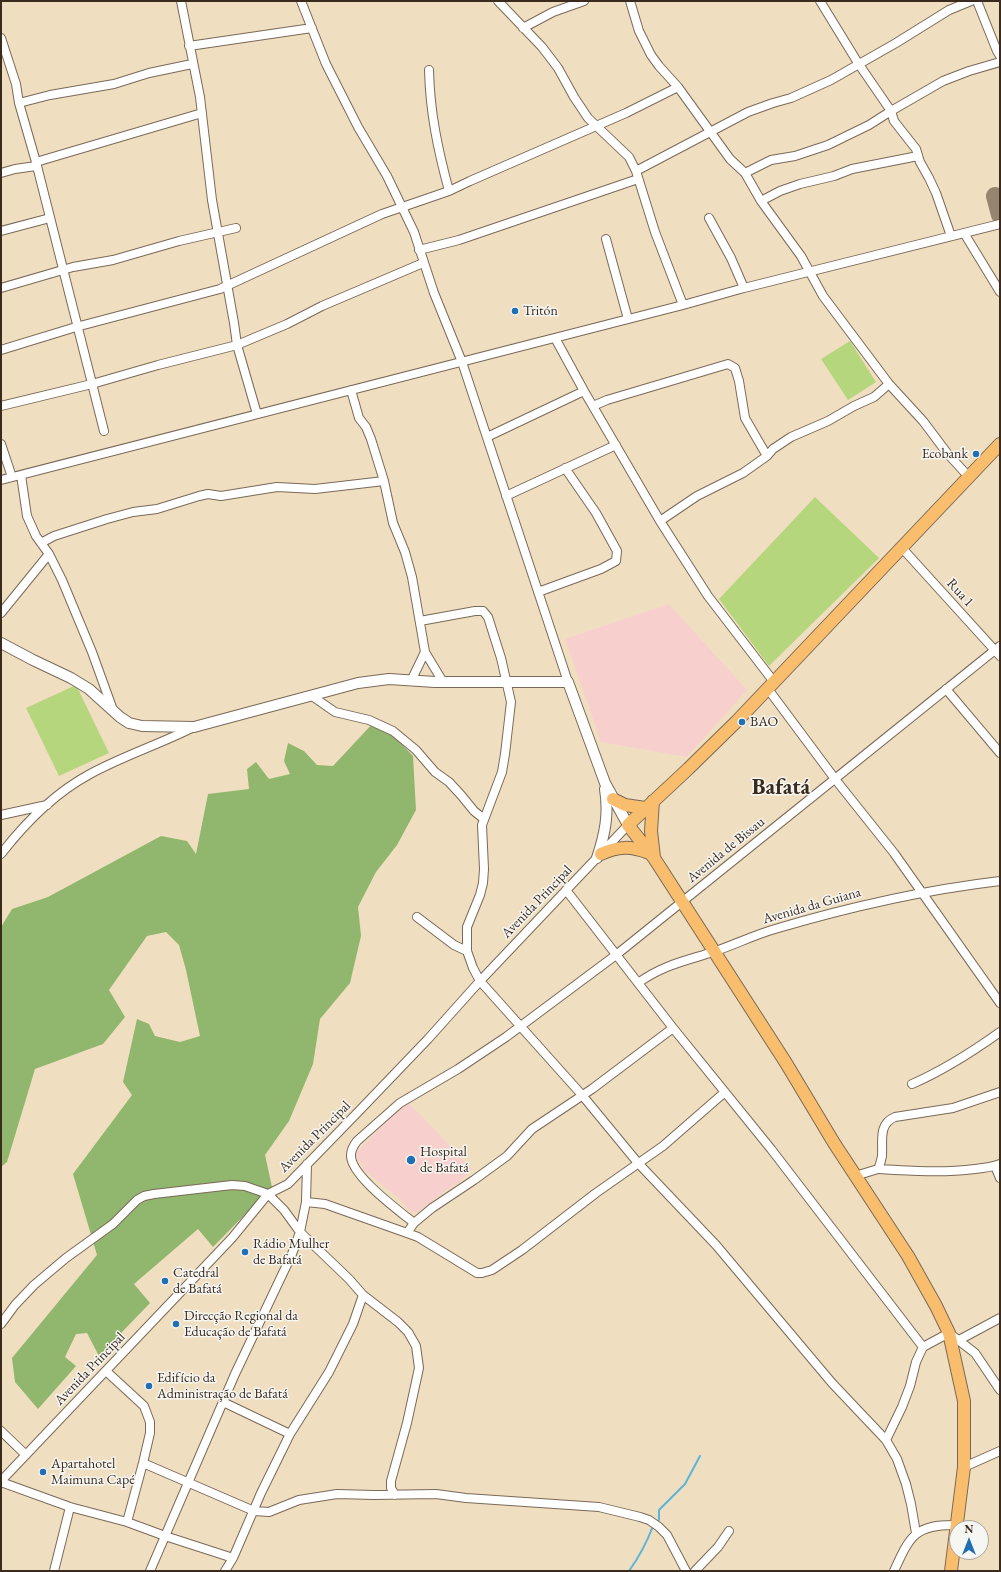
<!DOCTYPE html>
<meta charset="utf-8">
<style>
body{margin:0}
#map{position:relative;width:1001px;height:1572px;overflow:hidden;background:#f0dec0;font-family:"EB Garamond",serif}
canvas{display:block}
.frame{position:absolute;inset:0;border:2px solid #3b2a1e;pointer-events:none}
.north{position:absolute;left:949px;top:1520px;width:40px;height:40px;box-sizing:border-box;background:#f6f6f2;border:1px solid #aba49d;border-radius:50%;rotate:0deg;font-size:11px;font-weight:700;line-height:16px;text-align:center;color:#3b2a1e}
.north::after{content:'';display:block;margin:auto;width:14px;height:18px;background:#1f6fb2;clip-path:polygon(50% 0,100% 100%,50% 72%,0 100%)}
</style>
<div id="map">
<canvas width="1001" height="1572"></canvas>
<div class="frame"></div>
<div class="north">N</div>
</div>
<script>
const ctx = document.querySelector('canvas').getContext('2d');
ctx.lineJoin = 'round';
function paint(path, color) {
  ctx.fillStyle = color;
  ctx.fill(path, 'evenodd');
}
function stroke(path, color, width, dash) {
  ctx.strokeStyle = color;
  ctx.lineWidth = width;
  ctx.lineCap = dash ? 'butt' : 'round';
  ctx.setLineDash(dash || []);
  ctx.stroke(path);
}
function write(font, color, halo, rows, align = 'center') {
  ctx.font = font + ' "EB Garamond",serif';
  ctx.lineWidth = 3;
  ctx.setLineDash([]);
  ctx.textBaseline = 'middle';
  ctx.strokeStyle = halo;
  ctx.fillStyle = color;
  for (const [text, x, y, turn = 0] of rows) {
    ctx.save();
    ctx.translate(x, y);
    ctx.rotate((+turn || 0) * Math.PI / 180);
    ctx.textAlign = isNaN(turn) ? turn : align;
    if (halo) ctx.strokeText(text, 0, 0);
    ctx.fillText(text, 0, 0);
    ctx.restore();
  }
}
paint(new Path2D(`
 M669,604L747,690L687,757L601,742L565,639Z
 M407,1101L472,1169L459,1183L455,1184L419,1211L411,1213L399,1198L362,1169L364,1166L354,1155Z`), '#f7d0ce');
paint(new Path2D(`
 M850,341L876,382L848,400L821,359Z
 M815,497L879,558L769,666L719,599Z
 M76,685L109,753L59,776L26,708Z`), '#b6d67e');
paint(new Path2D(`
 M374,722L390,732L413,756L416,810L397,845L376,872L358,907L361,936L350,983L320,1019L313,1064L289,1121L265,1155L272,1187L213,1247L198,1229L134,1284L150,1303L99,1356L87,1333L76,1334L65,1357L76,1366L38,1409L15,1382L12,1358L97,1255L73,1174L132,1095L123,1082L137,1019L149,1024L155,1036L180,1042L200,1036L186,970L179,945L166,932L147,936L109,990L125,1017L103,1044L35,1069L7,1162L1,1167V927L12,909L48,897L161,836L187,841L196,854L208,794L249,789L247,769L256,762L269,779L290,774L284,761L288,743L304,751L317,765L333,766Z`), '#90b76d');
stroke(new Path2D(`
 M656,1523L659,1520V1510L685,1484L700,1456
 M629,1571C639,1557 647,1542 653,1526`), '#5ab5d8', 2);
stroke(new Path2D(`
 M995,196L1000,215`), '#96846f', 18);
const minor = new Path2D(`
 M181,1L200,97L212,200L234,323L237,345L257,414
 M301,1L326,64L358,127L387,176L414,232L434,293L462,362L568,682
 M498,1L542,47L558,68L574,97L588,118L629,157L636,171L655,232L683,305
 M630,1L639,31L651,55L659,66L678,87L730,159L745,173L761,201L801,256L823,296L889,384L923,421L947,453L968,476
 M820,1L858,63L891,111L894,121L916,149L920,162L929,178L936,193L951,236
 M977,1L997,51L1000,56
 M523,28L553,12L584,1
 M1,38L16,84L19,103L36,162L104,431
 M189,46L312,28
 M429,70C430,113 438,150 449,191
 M19,103L50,95L114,84L149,73L192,64
 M36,162L202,113
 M636,171L748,112L773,103L791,98L831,80L896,43L949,10L971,1
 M1,173L15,169L36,166
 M745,173L771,160L795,156L828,145L869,125L891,111L943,81L969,71L1000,62
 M761,201L780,191L800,184L834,176L852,169L918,156
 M709,218L731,258L744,288
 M1,231L50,218
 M964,233L1000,292
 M606,239L628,319
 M419,250L459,240L638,179
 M1,288L73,267L113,260L179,241L236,228
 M555,338L584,391L660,521L708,596L774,682
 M1,350L76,327L220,289L382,214L449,191L470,181L626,113L678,87
 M351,390L359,418L366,427L371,439L384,481L393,523L405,552L412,577L425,652L443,682
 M1,406L92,384L158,365L237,345L287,324L322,306L423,263
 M593,406L607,400L728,364L735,368L739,381L745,418L767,456
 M487,437L584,391
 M1,444L12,477
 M21,475L27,516L36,536L49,554L62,580L92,652L113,710
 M1,480L683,305L744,288L1000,224
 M506,496L616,445
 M660,521L697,496L743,473L767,456L773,449L791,437L828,421L854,406L874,397L889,384
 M41,543L54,536L107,519L133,512L157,509L199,496L208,494L221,496L277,487L315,489L384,481
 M902,548L1000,656
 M538,592L601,569L616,561L617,551L596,513L565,468
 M1,613L49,554
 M420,621L475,611H483L488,617L501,658L511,702L505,754L502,772L482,825L484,869L483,883L480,895L467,927V951L473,968L480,981L582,1095L638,1163L716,1245L832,1383L886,1440L897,1459L906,1484L911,1504L916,1533
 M411,681L425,652
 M768,689L835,779L894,853L1000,1003
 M946,689L1000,753
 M312,696L335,712L369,720L393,731L416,750L435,772L449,782L461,795L474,811L484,819
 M1,815L47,805
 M1,854C25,823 55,793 90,774C123,756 160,744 194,727
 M566,890L673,1028L771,1149L923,1347
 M417,917L454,945L467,951
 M638,983C663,965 685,961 713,952C734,945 754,935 775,929C849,907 924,890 1000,881
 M912,1084C944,1070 972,1052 1000,1032
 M995,1166L1000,1178
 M878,1169C911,1171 943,1173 975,1169C984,1168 992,1167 1000,1164
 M855,1176L878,1169C880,1165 881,1161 882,1156C883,1141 878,1124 895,1117L953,1108L1000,1092
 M306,1202L325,1204L407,1233L418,1237L477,1273H482L492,1270L522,1250L596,1193L663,1146L725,1092
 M414,1223L432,1208L474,1180L507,1156L532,1129L592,1089L673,1028
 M407,1233L414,1223C398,1210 350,1175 351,1155C351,1150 354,1145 357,1141L400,1103L458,1069L506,1037L616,955L1000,646
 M1,1324L15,1305L34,1285L66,1258L113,1224L137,1200L144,1196L154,1194L232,1185L245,1186L268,1194L284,1210L300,1232L349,1279L363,1295L398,1322L408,1332L416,1346L419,1368L407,1423L391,1481V1488L395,1495
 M959,1340L1000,1318
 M106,1371L144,1406L150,1422V1433L143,1463L127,1522
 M223,1402L290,1434
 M1,1431L26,1455
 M886,1440L902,1407L910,1386L916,1362L923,1347L949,1333L975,1353L1000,1390
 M143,1463L254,1511L269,1512L299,1500L337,1494L374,1495L436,1494L466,1498L599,1507L640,1517L649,1520L659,1527L667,1535L686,1571
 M964,1467L1000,1451
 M1,1481L232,1238L268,1194L288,1184L359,1111L428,1039L480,981L628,825
 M1,1482L70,1507L127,1522L165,1536L233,1558
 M54,1571L70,1507
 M150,1571L235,1374L292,1254L300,1232L306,1202L307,1164
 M225,1571L233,1558L261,1493L290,1434L329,1372L353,1324L363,1295
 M695,1571L718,1547L729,1531
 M894,1571C910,1536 915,1524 957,1525`);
const tertiary = new Path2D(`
 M1,643L33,660L71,678L89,689L120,717L129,723L142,726L194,727L358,683L389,679L435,682H568L605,783L628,825
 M597,858C605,834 609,814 605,789`);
const primary = new Path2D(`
 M613,799L625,805L645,808
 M653,801L651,831L654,857
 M601,854C618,846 631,846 649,853
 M951,1571L964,1467V1401L949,1333L936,1306L908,1256L834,1143L786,1063L654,858L628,825L688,769L737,721L1000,444`);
stroke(minor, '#7a6957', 10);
stroke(tertiary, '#7a6957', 12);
stroke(primary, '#7a6957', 14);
stroke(minor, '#fff', 8);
stroke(tertiary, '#fff', 10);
stroke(primary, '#f9be6d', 12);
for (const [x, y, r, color] of [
 [515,311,4,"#1f6fb2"],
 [976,454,4,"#1f6fb2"],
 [742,722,4,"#1f6fb2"],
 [411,1160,5,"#1f6fb2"],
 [245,1252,4,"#1f6fb2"],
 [165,1281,4,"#1f6fb2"],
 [176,1324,4,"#1f6fb2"],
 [149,1386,4,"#1f6fb2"],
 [43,1472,4,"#1f6fb2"]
]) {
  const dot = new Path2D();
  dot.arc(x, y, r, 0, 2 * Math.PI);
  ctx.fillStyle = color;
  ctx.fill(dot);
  stroke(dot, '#f6f6f2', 1.5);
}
write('14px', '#3b2a1e', '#f6f6f2', [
 ["Tritón",523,311],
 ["Ecobank",968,454,"right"],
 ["BAO",750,722],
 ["Hospital",420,1152],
 ["de Bafatá",420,1168],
 ["Rádio Mulher",253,1244],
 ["de Bafatá",253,1260],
 ["Catedral",173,1273],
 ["de Bafatá",173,1289],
 ["Direcção Regional da",184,1316],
 ["Educação de Bafatá",184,1332],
 ["Edifício da",157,1378],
 ["Administração de Bafatá",157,1394],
 ["Apartahotel",51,1464],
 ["Maimuna Capé",51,1480]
], 'left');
write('14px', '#3b2a1e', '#f6f6f2', [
 ["Rua 1",960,593,48],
 ["Avenida de Bissau",726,850,-39],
 ["Avenida Principal",537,902,-46],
 ["Avenida da Guiana",812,906,-16],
 ["Avenida Principal",315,1137,-45],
 ["Avenida Principal",90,1369,-46]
]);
write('bold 22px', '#3b2a1e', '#f6f6f2', [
 ["Bafatá",781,788]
]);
</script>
